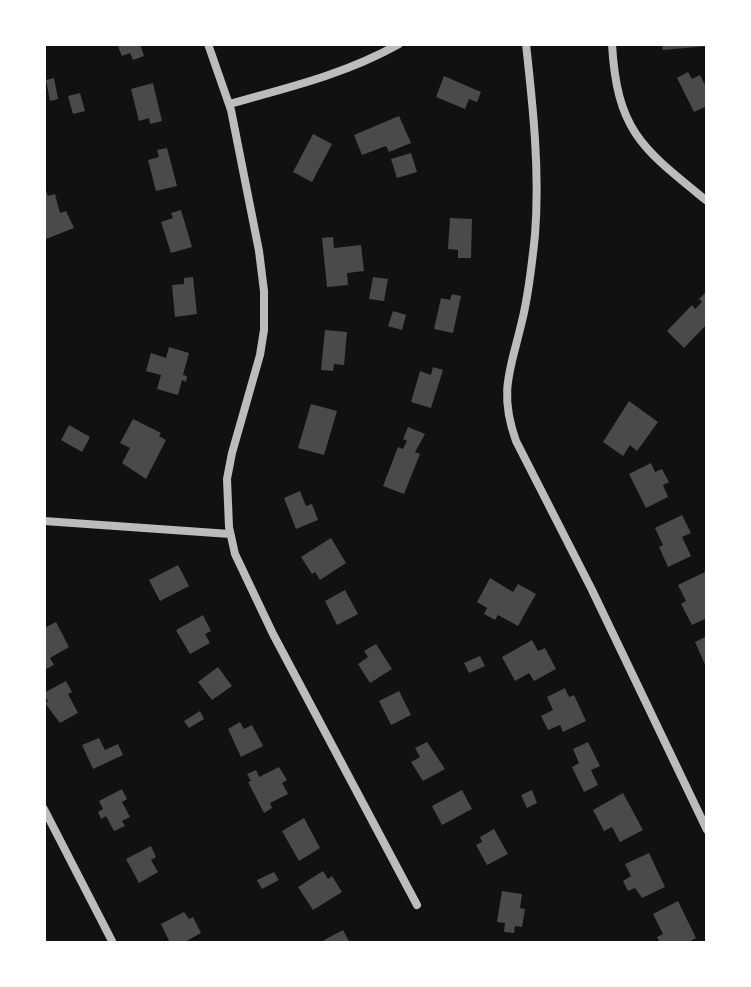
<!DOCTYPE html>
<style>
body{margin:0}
#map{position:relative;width:751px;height:987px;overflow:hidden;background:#111;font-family:"Work Sans",sans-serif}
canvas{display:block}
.frame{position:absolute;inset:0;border:46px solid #fff;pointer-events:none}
</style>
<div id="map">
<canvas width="751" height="987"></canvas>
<div class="frame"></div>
</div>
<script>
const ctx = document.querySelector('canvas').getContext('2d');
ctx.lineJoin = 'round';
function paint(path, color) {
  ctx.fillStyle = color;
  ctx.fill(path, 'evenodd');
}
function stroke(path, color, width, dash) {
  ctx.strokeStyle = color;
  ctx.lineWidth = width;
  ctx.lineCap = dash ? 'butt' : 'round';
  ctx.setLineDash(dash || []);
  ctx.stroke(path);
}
paint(new Path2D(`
 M117,44H140L144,56L133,60L130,53L122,56Z
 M662,44H707V46L663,50Z
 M688,72L692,79L700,75L707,89V106L694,112L677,78Z
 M444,76L481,92L477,102L469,99L465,109L436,97Z
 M54,78L58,99L50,101L46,80Z
 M153,83L162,121L150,124L149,118L139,121L131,89Z
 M80,93L85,111L73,114L68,96Z
 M399,116L411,143L389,152L386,146L362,155L354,135Z
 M313,134L332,144L312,182L293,172Z
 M167,148L177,186L156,191L148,160L159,157L157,150Z
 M411,153L417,172L397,178L391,159Z
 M44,186L48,196L55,194L60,213L66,211L74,228L46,239Z
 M181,210L192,247L171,253L161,222L173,218L171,213Z
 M450,218L472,219L471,258H458V250L448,249Z
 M333,237L334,248L361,245L364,271L347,273L348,285L327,287L322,238Z
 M193,277L197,314L175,317L172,285L184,284V278Z
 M373,277L388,279L384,301L369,299Z
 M707,291V324L684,348L667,331L692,305L695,309L702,302L699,299Z
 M452,294L461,296L453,333L434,329L441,298L450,300Z
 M393,311L406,315L402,330L388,326Z
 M325,330L347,332L344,365L334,364L333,371L321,370Z
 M169,347L189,353L183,375L187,376L186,382L182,380L178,395L157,389L161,375L146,371L151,353L166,358Z
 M433,367L443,370L431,408L411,402L420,371L431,375Z
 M629,401L658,422L637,451L630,445L623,456L603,442Z
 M311,404L337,411L324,455L298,448Z
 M133,419L161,433L159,436L166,440L146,479L122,463L130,448L120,443Z
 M69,425L90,437L82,452L61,440Z
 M408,427L425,434L415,452L420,454L404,494L383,486L398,447L403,449L407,441L403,439Z
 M651,463L655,472L662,469L669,482L663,485L668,497L646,508L629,474Z
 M300,491L306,506L312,504L318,520L296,529L284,498Z
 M682,515L691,533L682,537L691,556L668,567L659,547L663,545L655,528Z
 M331,538L346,563L320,580L315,572L312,574L301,557Z
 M178,565L189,586L160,601L149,580Z
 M705,572L707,618L692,625L681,604L686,601L678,585Z
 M490,578L513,592L518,584L536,594L518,626L498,615L495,620L484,614L487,608L477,602Z
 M345,590L358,614L337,625L325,601Z
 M203,615L211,631L205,634L210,643L190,654L176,630Z
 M56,622L69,647L50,658L54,665L44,670V628Z
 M707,636V669L695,642Z
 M532,640L538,651L545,648L556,669L534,681L529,673L515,681L502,657Z
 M376,644L392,669L370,683L358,664L368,657L364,651Z
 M480,656L485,666L469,673L464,663Z
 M218,667L232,686L212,700L198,682Z
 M66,681L72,692L68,694L78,713L60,723L45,703L48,702L44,693Z
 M565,688L569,697L574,695L586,721L563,732L560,725L548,730L541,716L553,710L547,697Z
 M399,691L411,715L391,725L379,701Z
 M200,711L204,719L189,728L184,721Z
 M240,722L244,729L252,725L263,746L241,757L228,729Z
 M99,738L105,750L118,744L123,755L93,769L82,745Z
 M427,742L445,769L423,781L411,762L420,757L415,748Z
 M588,742L600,766L591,770L598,785L584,792L572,767L579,763L573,749Z
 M279,767L287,780L282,783L288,794L270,803L272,808L264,813L248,782L251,781L247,774L256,770L259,777Z
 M122,789L127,799L122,802L130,817L122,821L125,826L114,831L106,816L101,819L98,812L103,809L99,801Z
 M462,790L472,809L442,825L432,806Z
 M532,790L537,803L527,808L521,795Z
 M623,793L643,830L620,842L612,827L604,831L593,810Z
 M304,818L320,848L299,861L282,831Z
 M494,829L508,854L487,865L476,845L482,842L480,837Z
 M151,846L156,857L151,860L158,872L139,883L126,859Z
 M649,853L665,887L642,898L635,888L628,891L623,881L631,876L625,864Z
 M323,871L328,879L332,876L342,892L313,910L298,887Z
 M274,872L279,880L262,889L257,880Z
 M502,891L522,894L520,908L525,909L522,927L515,926L514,933L504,932L505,923L497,922Z
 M678,901L696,938L687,943H660L657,937L663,934L653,914Z
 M184,912L189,919L193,917L201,933L183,943H170L161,924Z
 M343,930L350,943H325L324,940Z`), '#4a4a4a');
stroke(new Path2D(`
 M208,44L231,110L259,251L264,291V330L260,355L232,453L227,479L229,527L235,554L273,634L417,905
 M526,44C533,107 540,172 535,235C532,264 529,293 522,321C511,369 498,391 516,441L592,590L707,830
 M612,44C617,132 643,149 707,201
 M229,104C287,88 346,74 399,44
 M44,521L230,534
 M44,809L113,943`), '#bcbcbc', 8);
</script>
